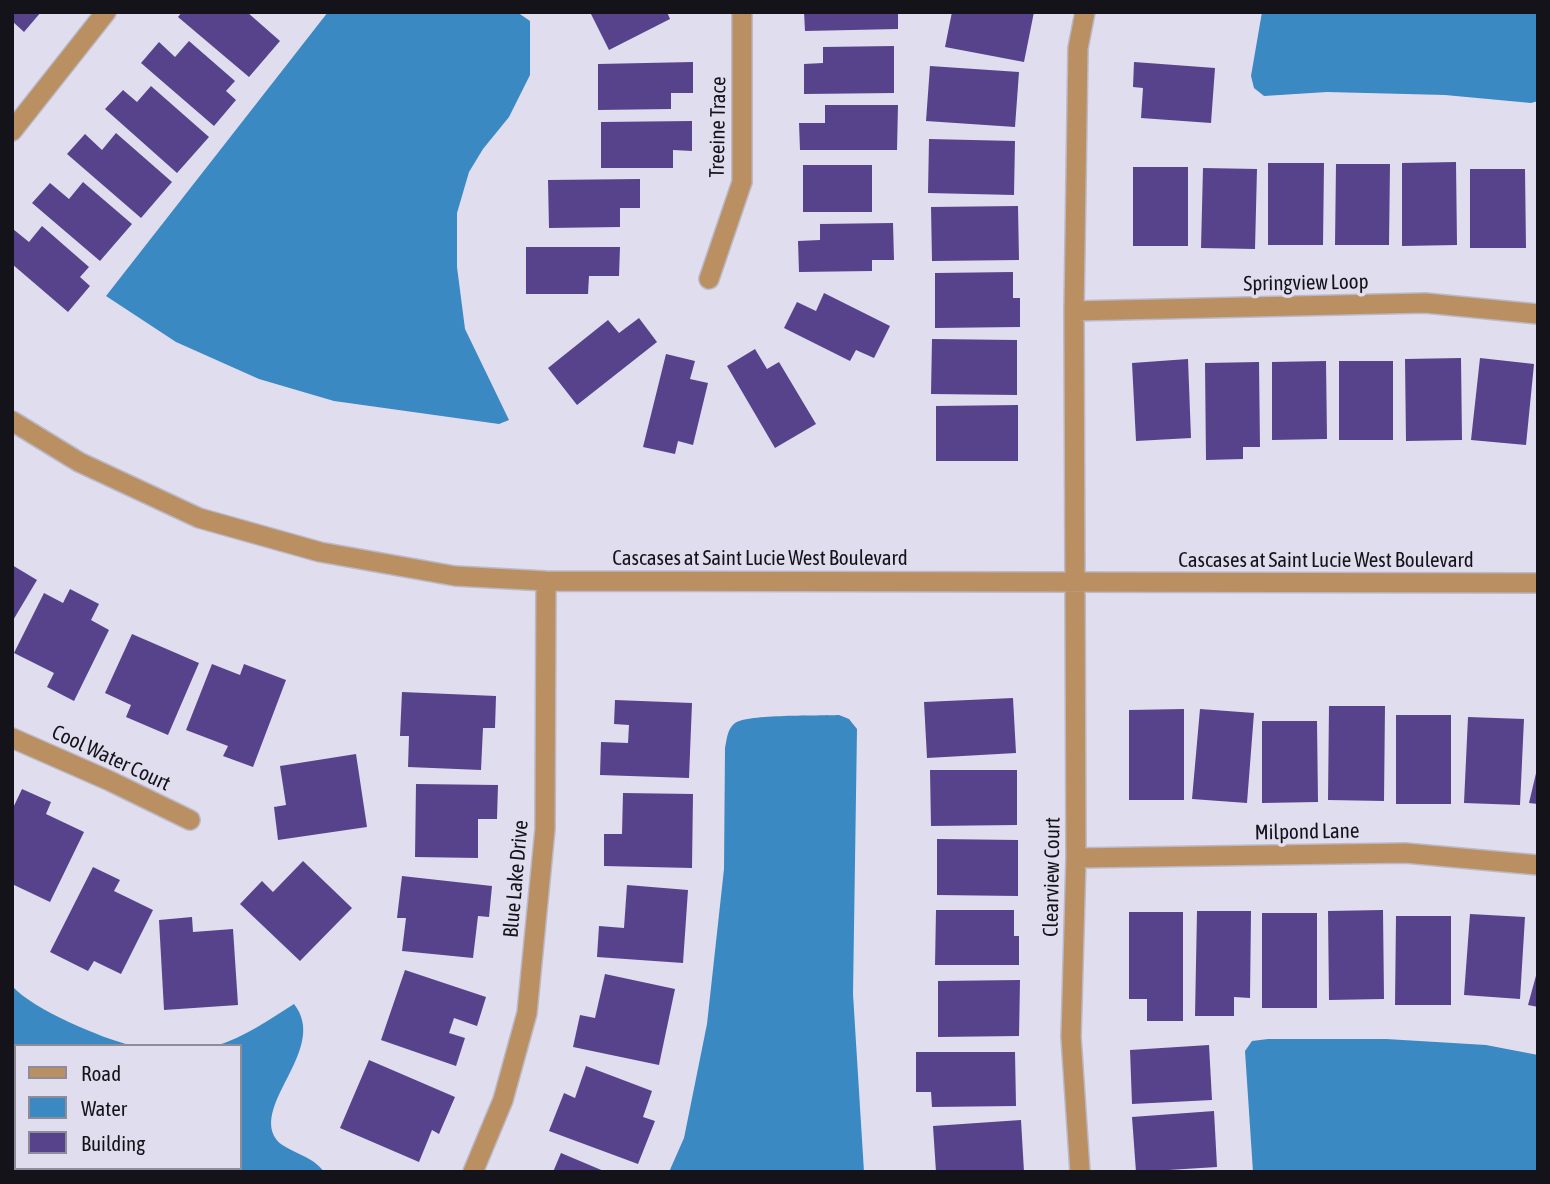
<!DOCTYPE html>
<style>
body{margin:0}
#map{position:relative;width:1550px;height:1184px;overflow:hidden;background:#e0ddee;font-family:"Asap Condensed",sans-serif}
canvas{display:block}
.frame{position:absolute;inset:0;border:14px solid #141319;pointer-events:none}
.legend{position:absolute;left:14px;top:1044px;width:228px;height:126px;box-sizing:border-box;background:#e0ddee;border:2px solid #8e8c99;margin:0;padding:9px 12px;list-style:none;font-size:21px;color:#141319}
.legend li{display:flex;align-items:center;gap:14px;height:35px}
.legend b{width:35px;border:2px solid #8e8c99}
</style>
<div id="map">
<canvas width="1550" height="1184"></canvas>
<div class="frame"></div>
<ul class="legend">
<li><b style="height:9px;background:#ba9063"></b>Road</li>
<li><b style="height:19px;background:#3b89c2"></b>Water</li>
<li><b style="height:19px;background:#57438b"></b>Building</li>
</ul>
</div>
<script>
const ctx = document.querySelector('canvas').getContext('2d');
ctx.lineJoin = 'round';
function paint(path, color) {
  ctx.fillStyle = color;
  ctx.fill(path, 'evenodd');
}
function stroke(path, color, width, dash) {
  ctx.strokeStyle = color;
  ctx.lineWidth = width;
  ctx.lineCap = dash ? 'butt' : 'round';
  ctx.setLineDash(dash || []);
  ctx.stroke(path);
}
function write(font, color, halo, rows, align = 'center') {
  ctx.font = font + ' "Asap Condensed",sans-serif';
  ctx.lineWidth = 7;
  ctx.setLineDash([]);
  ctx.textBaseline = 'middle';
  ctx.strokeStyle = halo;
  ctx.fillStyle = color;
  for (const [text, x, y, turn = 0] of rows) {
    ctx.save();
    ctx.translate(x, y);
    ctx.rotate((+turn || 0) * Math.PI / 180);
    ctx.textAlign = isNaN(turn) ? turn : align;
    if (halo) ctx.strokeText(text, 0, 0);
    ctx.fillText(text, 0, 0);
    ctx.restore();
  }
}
paint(new Path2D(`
 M328,12H517L530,21V75L509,117L483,149L469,172L457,213V267L465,329L509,420L499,424L334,401L259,379L176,342L106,296Z
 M1262,12H1538V101L1531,103L1445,95L1327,92L1264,96L1254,88L1251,76Z
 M839,715L849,719L857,729L853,994L864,1172H669L684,1138L707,1024L724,869L725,748C727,739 727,729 735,723C748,714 819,716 839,715Z
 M12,986C34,1010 101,1038 133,1046H16V1168H240V1046H216C244,1037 269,1020 294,1004C329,1048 252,1103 276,1139C284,1151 313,1155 324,1172H12Z
 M1268,1039H1386L1486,1045L1538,1055V1172H1253L1245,1051L1252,1041Z`), '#3b89c2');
paint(new Path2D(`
 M12,12H41L24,32L12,21Z
 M182,12H247L280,41L249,77L178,17Z
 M590,12H667L670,19L609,50Z
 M804,12H898V29L805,31Z
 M952,12H1034L1024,62L945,47Z
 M189,41L235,81L226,91L236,100L214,126L141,63L159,42L175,57Z
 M894,46V93L804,94V64L823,63V47Z
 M693,62V93H671V109L598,110V64Z
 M1134,62L1215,68L1211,123L1141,118L1143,88L1133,87Z
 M930,66L1019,72L1015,127L926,121Z
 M151,86L209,137L177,173L105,109L123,90L137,102Z
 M825,105H898L897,150H800L799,123H825Z
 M692,121V151L673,150V168H601V122Z
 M116,133L172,182L141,218L67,154L85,134L102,150Z
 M929,139L1015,141L1014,195L928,193Z
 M1456,162L1457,245L1402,246V163Z
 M1268,163H1324L1323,245H1268Z
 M1336,164H1390L1389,245H1335Z
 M803,165H872V212H803Z
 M1133,167H1188V246H1133Z
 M1203,168L1257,169L1255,249L1201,248Z
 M1470,169H1525L1526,248H1470Z
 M640,179V208H620V227L549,228L548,180Z
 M83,182L132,224L100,261L32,203L50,183L69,199Z
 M1018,206L1019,260L932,261L931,207Z
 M893,223L894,260H872V271L799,272L798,241L820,240V224Z
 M42,226L89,267L80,277L90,286L68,312L12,264V230L13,229L29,242Z
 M526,247H620L619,276H589L588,294H526Z
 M1013,272V298H1020V327L935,328V273Z
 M824,293L890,326L874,358L856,350L850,361L784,328L797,302L816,311Z
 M639,318L657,342L577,405L548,368L608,320L619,333Z
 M932,339L1017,340V395L931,394Z
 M755,349L767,369L779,362L816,424L775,448L727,366Z
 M666,354L695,361L690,379L708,383L693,445L678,441L675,454L643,447Z
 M1461,358L1462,440L1406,441L1405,359Z
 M1480,358L1534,364L1526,445L1471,440Z
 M1188,359L1191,438L1136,441L1132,363Z
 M1326,361L1327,439L1272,440V362Z
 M1339,361H1393V440H1339Z
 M1259,362L1260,447H1243V459L1206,460L1205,363Z
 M1018,405V461H936V406Z
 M12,565L37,580L12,622Z
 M70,589L99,604L91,620L109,630L74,701L47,687L54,673L14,653L44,593L63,603Z
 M132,634L199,663L168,735L126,717L131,705L105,693Z
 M212,664L240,675L244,664L286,680L253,767L223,756L228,746L186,730Z
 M402,692L496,696L495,728H483L481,770L408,767L409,736H400Z
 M1013,698L1016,753L927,758L924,702Z
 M615,700L692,703L689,778L600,775L601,742L628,743L629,725L614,724Z
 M1329,706H1385L1384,801L1328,800Z
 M1184,709V800H1129V710Z
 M1200,709L1254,713L1247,803L1192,799Z
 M1396,715H1451V804H1396Z
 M1468,717L1524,719L1520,805L1464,803Z
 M1262,721H1317L1318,802L1262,803Z
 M356,754L367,827L278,840L274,807L286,805L280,766Z
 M1537,769H1538V804L1529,803Z
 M930,770H1017V825L931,826Z
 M416,784L498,785L497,819H478V858L415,857Z
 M22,789L51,802L46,814L84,832L50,902L12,884V810Z
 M623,793L693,794L692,868L604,866V834H622Z
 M937,839L1018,840V896L937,895Z
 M303,861L352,908L300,961L240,904L262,881L273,892Z
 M93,867L120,880L114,891L153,910L121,974L94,961L88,971L50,952Z
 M402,876L492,886L489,917L478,916L473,958L402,951L406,918H397Z
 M627,885L688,890L683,963L597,957L599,926L624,928Z
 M936,910H1014V936H1019V965H935Z
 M1383,910L1384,999L1329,1000L1328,911Z
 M1197,911H1251L1250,998L1234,997V1016H1195Z
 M1129,912H1183V1021H1147V999H1129Z
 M1262,913H1317V1008H1262Z
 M1470,914L1525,917L1520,999L1464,995Z
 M1396,916H1451V1005H1395Z
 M192,917L193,932L233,929L238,1005L164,1010L159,920Z
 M405,970L486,997L477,1026L454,1018L449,1033L465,1038L456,1066L381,1040Z
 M1537,972H1538V1007L1528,1005Z
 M605,974L675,989L659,1065L573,1047L580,1015L595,1018Z
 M1020,980L1019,1036L938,1037V981Z
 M1209,1045L1212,1100L1132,1104L1130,1050Z
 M916,1052H1015L1016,1106L932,1107L931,1092H916Z
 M369,1060L455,1097L439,1134L432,1130L419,1162L340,1128Z
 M586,1066L652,1091L643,1117L655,1121L638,1164L549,1131L564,1093L575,1098Z
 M1214,1111L1217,1167L1136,1172L1132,1117Z
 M1021,1120L1024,1172H936L933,1126Z
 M561,1153L606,1172H553Z`), '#57438b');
const minor = new Path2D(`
 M12,131L106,12
 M709,279L742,182V12
 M1074,311L1425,303L1538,314
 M12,421L79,462L199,518L320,552L455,576L546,581L1538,583
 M12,738L110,781L190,820
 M1076,858L1405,853L1538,865
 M473,1172L503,1100L527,1013L545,829L546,581
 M1080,1172L1071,1037L1076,858L1074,311L1078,48L1085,12`);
stroke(minor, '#bbb9c8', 22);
stroke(minor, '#ba9063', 19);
write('21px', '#141319', '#e0ddee', [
 ["Treeine Trace",718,127,-89],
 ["Springview Loop",1306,283,-1],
 ["Cascases at Saint Lucie West Boulevard",760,558],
 ["Cascases at Saint Lucie West Boulevard",1326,560],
 ["Cool Water Court",111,758,25],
 ["Milpond Lane",1307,832,-1],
 ["Clearview Court",1052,877,-89],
 ["Blue Lake Drive",516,879,-85]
]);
</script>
